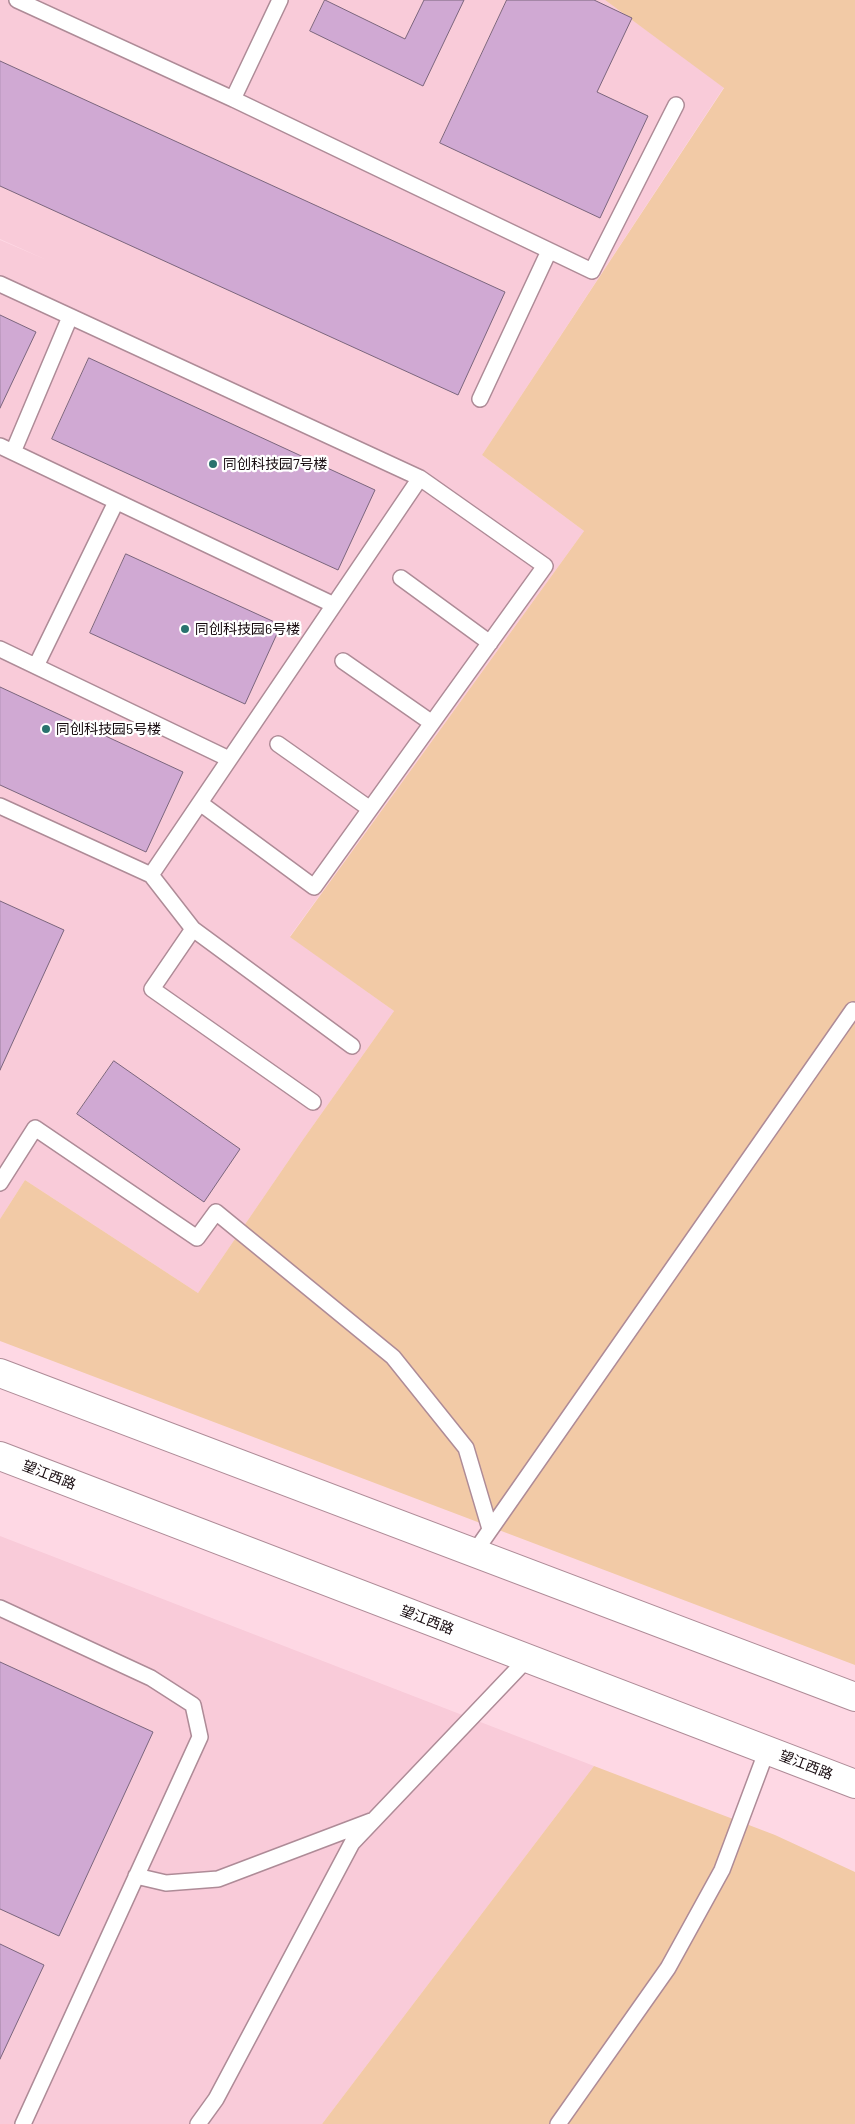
<!DOCTYPE html>
<meta charset="utf-8">
<style>
body{margin:0}
canvas{display:block;background:#fed8e4}
</style>
<canvas width="855" height="2124"></canvas>
<script>
const ctx = document.querySelector('canvas').getContext('2d');
ctx.lineJoin = 'round';
function paint(path, color) {
  ctx.fillStyle = color;
  ctx.fill(path, 'evenodd');
}
function stroke(path, color, width, dash) {
  ctx.strokeStyle = color;
  ctx.lineWidth = width;
  ctx.lineCap = dash ? 'butt' : 'round';
  ctx.setLineDash(dash || []);
  ctx.stroke(path);
}
function write(font, color, halo, rows, align = 'center') {
  ctx.font = font + ' Barlow,"Noto Sans SC",sans-serif';
  ctx.lineWidth = 4.5;
  ctx.setLineDash([]);
  ctx.textBaseline = 'middle';
  ctx.strokeStyle = halo;
  ctx.fillStyle = color;
  for (const [text, x, y, turn = 0] of rows) {
    ctx.save();
    ctx.translate(x, y);
    ctx.rotate((+turn || 0) * Math.PI / 180);
    ctx.textAlign = isNaN(turn) ? turn : align;
    if (halo) ctx.strokeText(text, 0, 0);
    ctx.fillText(text, 0, 0);
    ctx.restore();
  }
}
paint(new Path2D(`
 M0,0H605L724,87L482,455L584,531L290,936L394,1011L302,1141L198,1293L25,1180L0,1219V240L49,261L0,239Z
 M0,1536L594,1766L322,2124H0Z`), '#f9cbd9');
paint(new Path2D(`
 M605,0H855V1665L0,1341V1219L25,1180L198,1293L302,1141L394,1011L290,937L584,531L482,455L724,88Z
 M594,1766L775,1835L855,1872V2124H322Z`), '#f2caa6');
const building = new Path2D(`
 M325,0L405,39L424,0H464L423,86L310,31Z
 M507,0H594L632,18L597,92L648,116L600,218L440,143Z
 M0,61L505,292L458,395L0,186Z
 M0,315L36,332L0,408Z
 M89,358L375,490L338,570L52,439Z
 M126,554L281,625L245,704L90,633Z
 M0,687L183,772L146,852L0,785Z
 M0,901L64,930L0,1070Z
 M114,1061L240,1149L204,1202L77,1114Z
 M0,1662L153,1732L59,1936L0,1909Z
 M0,1944L44,1965L0,2059Z`);
paint(building, '#d0a9d3');
stroke(building, '#7b667d', 1);
const service = new Path2D(`
 M17,0L233,99L280,0
 M233,99L592,271L676,105
 M0,284L420,478L151,875L0,806
 M480,399L549,251
 M0,446L334,605
 M13,452L70,317
 M401,578L490,643
 M0,649L229,759
 M343,661L432,723
 M36,666L116,502
 M278,744L370,809
 M200,803L314,887L545,566L420,478
 M151,875L193,929L152,989L313,1102
 M193,929L352,1046
 M0,1183L35,1128L197,1238L216,1212L393,1357L466,1448L490,1529
 M474,1553L853,1010
 M0,1608L151,1678L193,1705L200,1737L23,2124
 M136,1876L166,1883L218,1879L371,1821
 M198,2124L216,2099L352,1843L528,1658
 M558,2124L668,1968L722,1870L767,1750`);
const primary = new Path2D(`
 M0,1373L855,1697
 M0,1456L855,1784`);
stroke(service, '#ae8b97', 18);
stroke(primary, '#ae8b97', 30);
stroke(service, '#fff', 15);
stroke(primary, '#fff', 28);
for (const [x, y, r, color] of [
 [213,464,5,"#29726e"],
 [185,629,5,"#29726e"],
 [46,729,5,"#29726e"]
]) {
  const dot = new Path2D();
  dot.arc(x, y, r, 0, 2 * Math.PI);
  ctx.fillStyle = color;
  ctx.fill(dot);
  stroke(dot, '#fff', 2);
}
write('14px', '#170b0f', '#fff', [
 ["同创科技园7号楼",223,464],
 ["同创科技园6号楼",195,629],
 ["同创科技园5号楼",56,729]
], 'left');
write('14px', '#170b0f', '#fff', [
 ["望江西路",49,1475,21],
 ["望江西路",427,1620,21],
 ["望江西路",806,1765,21]
]);
</script>
